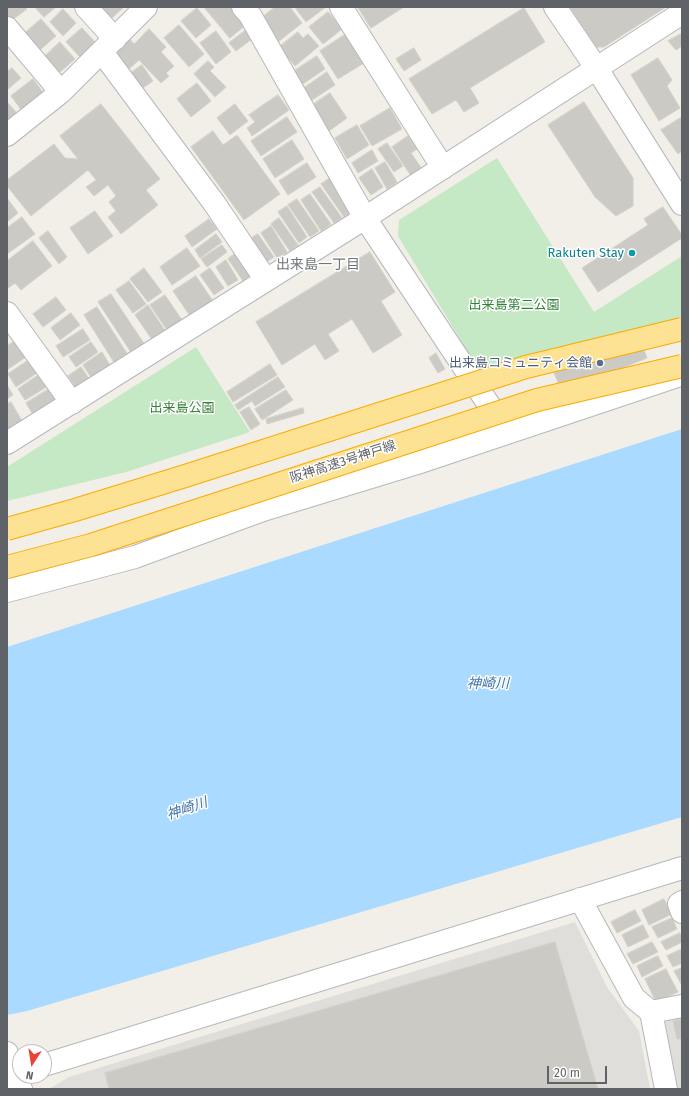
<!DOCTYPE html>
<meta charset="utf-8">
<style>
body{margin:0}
#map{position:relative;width:689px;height:1096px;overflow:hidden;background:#f1efe8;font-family:"Fira Sans",sans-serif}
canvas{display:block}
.frame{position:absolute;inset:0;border:8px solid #5f6368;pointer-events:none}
.north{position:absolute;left:12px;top:1044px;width:40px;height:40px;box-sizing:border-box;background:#fff;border:1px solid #bfc1c3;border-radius:50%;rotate:192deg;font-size:11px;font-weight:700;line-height:16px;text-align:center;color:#5f6368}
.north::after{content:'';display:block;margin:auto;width:14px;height:18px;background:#ea4335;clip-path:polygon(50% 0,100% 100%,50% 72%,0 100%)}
.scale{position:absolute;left:547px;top:1066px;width:60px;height:18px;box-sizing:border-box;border:2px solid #5f6368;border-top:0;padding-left:5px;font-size:12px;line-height:14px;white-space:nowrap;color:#5f6368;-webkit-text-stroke:3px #fff;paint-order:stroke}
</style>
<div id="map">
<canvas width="689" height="1096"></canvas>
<div class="frame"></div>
<div class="north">N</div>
<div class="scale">20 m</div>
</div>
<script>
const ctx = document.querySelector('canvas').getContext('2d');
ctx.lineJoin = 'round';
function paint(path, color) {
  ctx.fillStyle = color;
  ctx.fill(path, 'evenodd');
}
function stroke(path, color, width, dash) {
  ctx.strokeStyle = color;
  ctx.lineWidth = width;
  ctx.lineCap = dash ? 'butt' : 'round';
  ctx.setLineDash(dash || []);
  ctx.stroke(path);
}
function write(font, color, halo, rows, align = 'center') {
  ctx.font = font + ' "Fira Sans","Noto Sans JP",sans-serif';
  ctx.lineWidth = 3;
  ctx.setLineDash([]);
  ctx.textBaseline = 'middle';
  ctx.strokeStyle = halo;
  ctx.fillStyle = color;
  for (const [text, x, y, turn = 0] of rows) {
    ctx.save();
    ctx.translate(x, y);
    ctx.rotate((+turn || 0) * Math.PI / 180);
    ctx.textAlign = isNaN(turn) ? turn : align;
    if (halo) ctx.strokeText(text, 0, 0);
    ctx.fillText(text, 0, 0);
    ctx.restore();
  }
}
paint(new Path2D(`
 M575,922L607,987L639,1031L650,1089H49L69,1077Z
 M682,1014V1089H677L665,1023L674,1015Z`), '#e0deda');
paint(new Path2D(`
 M497,158L594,312L682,256V319L487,384L398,236L399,220Z
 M196,347L250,432L126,472L7,501V467Z`), '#c5e8c5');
paint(new Path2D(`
 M682,429V817L27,1011L7,1015V647Z`), '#aadaff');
const building = new Path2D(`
 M7,7H25L27,9L12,20L7,14Z
 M35,7H56L44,17Z
 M102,7H124L112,18Z
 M204,7H233L247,24L230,38Z
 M275,7H290L302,23L278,42L260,19Z
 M299,7H326L306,22L296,9Z
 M358,7H404L371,28Z
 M570,7H666L604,47H596Z
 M197,8L211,25L196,38L181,21Z
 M524,8L545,42L470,88L479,103L464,112L456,100L432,114L409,79Z
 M63,9L76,23L63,36L50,22Z
 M328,12L342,29L323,44L309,27Z
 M41,19L56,36L40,50L25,33Z
 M179,25L204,54L189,67L164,38Z
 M82,28L96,43L80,57L66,42Z
 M149,29L166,47L161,52L174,66L166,73L169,76L161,83L139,60L128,70L112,54L129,38L134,44Z
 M246,30L252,39L236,51L229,43Z
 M216,31L231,52L216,64L200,43Z
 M298,32L303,38L308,34L319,46L295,66L279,47Z
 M346,34L364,63L338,79L320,51Z
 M681,34L682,36V46L676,50L668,41Z
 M60,42L75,59L60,72L45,56Z
 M414,48L421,60L404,71L396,59Z
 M317,56L325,69L300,86L291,73Z
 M658,58L672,80L667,86L680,108L659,121L631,75Z
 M208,61L214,67L210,71L226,87L215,97L194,74Z
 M142,65L153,81L137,92L126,76Z
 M12,68L21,78L7,90V72Z
 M327,72L335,85L309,102L301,90Z
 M33,79L45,95L23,112L11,96Z
 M197,83L211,101L191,117L177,99Z
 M330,93L347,118L329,131L311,106Z
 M278,95L289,110L252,136L247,128L255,122L249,115Z
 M7,102L17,113L7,122Z
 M584,102L633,178V206L616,216L595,197L548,125Z
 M101,104L160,179L146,190L158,205L121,234L108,217L116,211L109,202L116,196L108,185L94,196L86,187L96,180L88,170L31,216L7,186V180L54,144L65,158L78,159L60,136Z
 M235,104L248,121L230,135L217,118Z
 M390,108L402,129L372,146L360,126Z
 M287,117L297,132L261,156L251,141Z
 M682,117V151L678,154L661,130Z
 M357,125L369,145L347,159L335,138Z
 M213,131L223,145L237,135L280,194L244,220L191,147Z
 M408,136L417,149L411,153L422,169L411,176L392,147Z
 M292,140L304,159L275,178L263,159Z
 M387,143L403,166L394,172L378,149Z
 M372,150L378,161L358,173L352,163Z
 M385,162L397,182L387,189L375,168Z
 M307,163L316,177L288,195L279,181Z
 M372,169L383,187L371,195L359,178Z
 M330,178L352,211L344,217L321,184Z
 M320,187L342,218L334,223L312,192Z
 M310,194L331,224L321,231L301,200Z
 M7,198L18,213L7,222Z
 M297,199L319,231L310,237L288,205Z
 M287,206L307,237L299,243L278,212Z
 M663,207L682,235V238L598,292L582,268L648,225L644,219Z
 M95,211L113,236L88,254L70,228Z
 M22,217L35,234L7,254V228Z
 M279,218L298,245L290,251L271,224Z
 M209,219L217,229L192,247L185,236Z
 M271,226L287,252L277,258L261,233Z
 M48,231L67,257L59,264L39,238Z
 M216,234L222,242L200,258L195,250Z
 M258,234L274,257L264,264L248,240Z
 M33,241L52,266L21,290L15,283L7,289V261Z
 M222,245L227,252L207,267L201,259Z
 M187,248L200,266L172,285L160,267Z
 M237,252L252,274L243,281L228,259Z
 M370,252L395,292L381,301L402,335L373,353L352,319L328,334L339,351L325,360L315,344L282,365L256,322Z
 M226,260L238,280L228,286L216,267Z
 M144,268L162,292L148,302L130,279Z
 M210,268L224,288L214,295L200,275Z
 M196,276L213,301L190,316L173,291Z
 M129,281L146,304L133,313L116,290Z
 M111,294L147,348L134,357L98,302Z
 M165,295L182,320L167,330L150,305Z
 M56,297L66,310L43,327L33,314Z
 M148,305L166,332L153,341L135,315Z
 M97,307L130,358L117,367L84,315Z
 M71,313L80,325L60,340L51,328Z
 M83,329L90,340L63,357L56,346Z
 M638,333L647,358L562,392L552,368Z
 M15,341L26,357L7,370V346Z
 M91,342L98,352L76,367L69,357Z
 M102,352L111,367L92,379L83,365Z
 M436,353L445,369L438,373L429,358Z
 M29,360L37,373L16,387L8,374Z
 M270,364L277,375L233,402L227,392Z
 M81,367L90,380L77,389L68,376Z
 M40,374L48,386L25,400L18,389Z
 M278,377L285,387L255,406L252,401L238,410L235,405Z
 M7,385L13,395L7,399Z
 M49,389L58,403L35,418L26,403Z
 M286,390L293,400L262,420L255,409Z
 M11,402L22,421L9,429L7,427V404Z
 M249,407L260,424L251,430L240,412Z
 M303,408L304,413L267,424L266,419Z
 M664,899L672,914L649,925L642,910Z
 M635,910L641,921L617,933L611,922Z
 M672,918L677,929L658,938L652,927Z
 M643,925L649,937L628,947L622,935Z
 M680,933L682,937V942L666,950L661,942Z
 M555,942L598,1089H109L105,1073Z
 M652,942L658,952L633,964L627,954Z
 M682,949V963L673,967L667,956Z
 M658,956L663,966L642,977L637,966Z
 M682,968V984H681L674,971Z
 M666,969L678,992L656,1002L645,979Z
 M682,1019V1039H677L673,1021Z`);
paint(building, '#cccac5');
stroke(building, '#d6d1c6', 1);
const minor = new Path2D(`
 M86,7L115,39
 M243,7L250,15L365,218L505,429
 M341,7L443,168
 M555,7L597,69L682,204
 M7,28L61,92
 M102,52L214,203L266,280
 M7,135L61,92L146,7
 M7,313L72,403
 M7,443L365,218L682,13
 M7,591L135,557L263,510L417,463L680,375
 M580,899L634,998L651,1012L666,1089
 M682,902L679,904L682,912
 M651,1012L682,1006
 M7,1053L14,1074L21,1089
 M44,1065L682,868`);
stroke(minor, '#b5b8bc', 24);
stroke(minor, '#fff', 22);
const highwayBridge = new Path2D(`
 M7,529L75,510L182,477L526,367L682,329
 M7,567L91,545L537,400L682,366`);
stroke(highwayBridge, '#f9ab00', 24, []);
stroke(highwayBridge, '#fde293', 22);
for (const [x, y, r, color] of [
 [632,253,4,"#0f9aa8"],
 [600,363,4,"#5c6f8a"]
]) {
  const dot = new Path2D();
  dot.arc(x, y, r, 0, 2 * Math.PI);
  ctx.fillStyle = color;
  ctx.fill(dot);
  stroke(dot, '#fff', 1.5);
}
write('13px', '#0d838f', '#fff', [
 ["Rakuten Stay",624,253]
], 'right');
write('13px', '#348238', '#fff', [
 ["出来島第二公園",514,305],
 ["出来島公園",182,408]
]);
write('13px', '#4e5e75', '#fff', [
 ["出来島コミュニティ会館",592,363]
], 'right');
write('13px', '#5f6368', '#fff', [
 ["阪神高速3号神戸線",343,462,-18]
]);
write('14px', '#70757a', '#fff', [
 ["出来島一丁目",318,265]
]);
write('italic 14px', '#4174aa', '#fff', [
 ["神崎川",488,684],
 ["神崎川",187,809,-19]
]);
</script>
